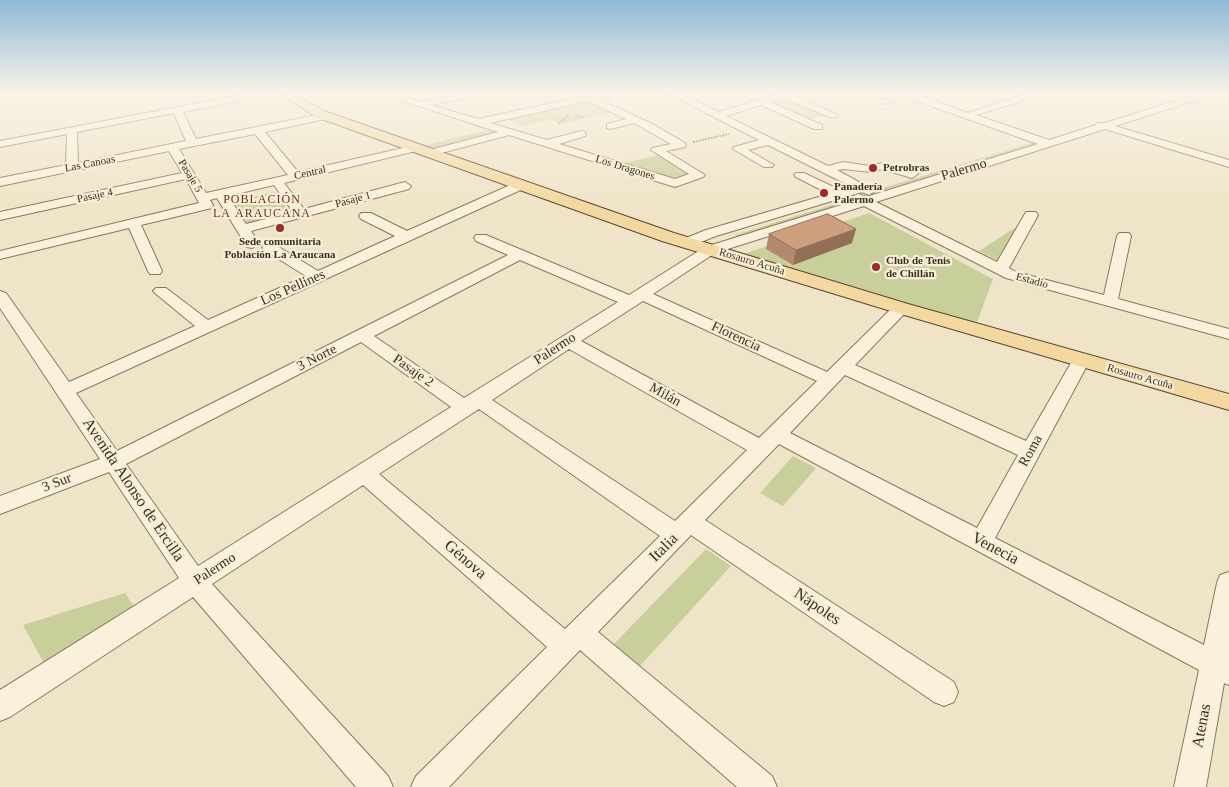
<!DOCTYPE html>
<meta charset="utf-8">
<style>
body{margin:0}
canvas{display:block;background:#f0e4c8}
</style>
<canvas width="1229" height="787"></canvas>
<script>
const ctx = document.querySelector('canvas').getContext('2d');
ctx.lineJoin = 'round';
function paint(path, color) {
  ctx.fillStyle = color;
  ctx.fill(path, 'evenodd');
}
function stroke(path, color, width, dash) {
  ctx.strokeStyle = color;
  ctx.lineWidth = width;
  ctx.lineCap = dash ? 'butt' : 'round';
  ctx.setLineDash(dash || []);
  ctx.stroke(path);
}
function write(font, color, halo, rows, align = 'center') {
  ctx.font = font + ' Georgia,serif';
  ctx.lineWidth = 4.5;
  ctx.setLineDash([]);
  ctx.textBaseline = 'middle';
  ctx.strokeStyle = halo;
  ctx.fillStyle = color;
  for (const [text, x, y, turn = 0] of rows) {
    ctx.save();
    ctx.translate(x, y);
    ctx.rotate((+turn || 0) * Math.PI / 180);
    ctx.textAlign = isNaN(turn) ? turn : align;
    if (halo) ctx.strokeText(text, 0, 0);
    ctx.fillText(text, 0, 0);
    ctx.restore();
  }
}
paint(new Path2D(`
 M785,98L827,114L826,116L809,119L773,103Z
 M590,99L615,111L560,124L550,119L522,126L508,118Z
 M491,129L501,132L438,148L427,145Z
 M1035,142L1043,145L884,194L876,190Z
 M658,155L692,174L674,179L625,163Z
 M275,192L292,214L249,225L234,202Z
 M851,199L858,203L742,240L735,235Z
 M869,213L993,279L976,325L740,255Z
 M1024,222L1001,262L979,251Z
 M793,456L816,468L783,506L760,493Z
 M706,549L731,566L640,666L614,644Z
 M125,593L137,611L47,669L23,625Z`), '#c9cf9b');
const minor = new Path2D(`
 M251,93H270L265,96L183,112L196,139L327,113L330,114V118L265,132L298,172L416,145L421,148L420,150L284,183L304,209L405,182L411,186L409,189L251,231L259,244L252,248L247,247L217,198L210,200L213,205L212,208L141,225L162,271L160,274H150L148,271L129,228L0,259V251L199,203L186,179L0,220V212L182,173L169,151L0,186V178L66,165L67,134L0,147V141ZM174,113L186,141L78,163L77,132ZM255,134L288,175L206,193L179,149ZM274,185L293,212L246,224L228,196Z
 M300,93H321L316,96L291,100L286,97Z
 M463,93H481L476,96L431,105L478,119L599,93H615L614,95L599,99L656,126L685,143L686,145L685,147L666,151L705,175L703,177L675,187L509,135L430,156L426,155L424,153L426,151L498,132L403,101L408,98L420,102ZM588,101L626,119L607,124V128L611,129L634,123L671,144L652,148L651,150L689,174L675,179L559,144L585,136L586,134L585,132L581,131L547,140L490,123Z
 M667,93H679L719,112L780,93H794L792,95L838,115L836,117H830L783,98L770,102L822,125V129H814L761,105L726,116L828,166L843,162L870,166L882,163L916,172L918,174L912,178L882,169L870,172L843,169L837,170L875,191L869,195L862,192L716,236L691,246H681L679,243L681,240L706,230L829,194L796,177L794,175L796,173H804L842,191L852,187L768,145L748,150L774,165L772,167H764L733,149L734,147L759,140Z
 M899,93H912L968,113L1030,93H1043L1042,95L976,115L1049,140L1096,125L1097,123H1105L1201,93H1214L1213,95L1115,126L1229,160V167L1105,129L876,202L997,262L1026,212H1036L1038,215L1009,268L1016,272L1104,295L1117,236L1119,233H1129L1131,236L1118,299L1229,329V339L1006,278L864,206L715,253L653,294L827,372L895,305H907L909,308L907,311L855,365L1026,441L1075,356L1081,355L1087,356L1090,360L995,538L1204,645L1217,583L1220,575L1229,572V685L1224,683L1206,787H1174L1199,670L779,444L705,520L954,682L958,692L954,702L944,706L934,702L691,535L598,632L772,776L777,787H737L580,650L449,787H411L416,776L547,647L363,485L212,584L388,776L393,787H356L193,597L10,717L0,721V690L179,578L109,472L0,514V496L100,459L0,308V291L6,293L69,382L195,326L156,294L153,291L156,288H166L208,320L306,276L264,250L262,247L264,244H274L318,271L395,236L361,219L359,216L361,213H371L407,231L517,182L521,181L527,185L525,188L76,393L117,451L508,255L476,241L474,238L476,235H486L629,295L705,247L854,201L853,198L855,195L859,194L866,197L1038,144L908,98L883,104L878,101L899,94ZM520,260L618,302L464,398L374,336ZM643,301L817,381L759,438L581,341ZM361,342L451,407L198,566L126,464ZM569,349L747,450L675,521L492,400ZM845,375L1018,455L977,528L790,433ZM479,409L660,536L565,629L379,474Z`);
const major = new Path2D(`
 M279,93H293L324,111L674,233L908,304L1229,394V410L894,312L662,241L316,117Z`);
stroke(minor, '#8d765c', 2);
stroke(major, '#5b4430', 2);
stroke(new Path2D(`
 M576,115L583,118
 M558,124L569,115
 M693,142L729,134`), '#8d765c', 2, [2, 1]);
paint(minor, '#faf1dc');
paint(major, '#f3d9a0');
paint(new Path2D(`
 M769,234L852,243L793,265L766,249Z`), '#b2896c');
paint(new Path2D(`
 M856,229L852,243L793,265L796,250Z`), '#916f58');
const building = new Path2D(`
 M828,214L856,229L796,250L769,234Z`);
paint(building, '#cf9f7d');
stroke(building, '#916f58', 1);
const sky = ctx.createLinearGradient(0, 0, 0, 203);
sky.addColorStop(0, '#8fbad6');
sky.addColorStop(0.46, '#f8f3e6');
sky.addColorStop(1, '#f8f3e600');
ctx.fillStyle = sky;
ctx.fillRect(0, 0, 1229, 203);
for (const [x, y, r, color] of [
 [873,168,5,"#9e2a2b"],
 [824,193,5,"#9e2a2b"],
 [280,228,5,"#9e2a2b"],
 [876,267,5,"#9e2a2b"]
]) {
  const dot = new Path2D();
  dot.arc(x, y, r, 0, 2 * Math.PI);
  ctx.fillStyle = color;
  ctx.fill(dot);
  stroke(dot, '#f7eed8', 2);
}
write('11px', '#3d2e20', '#f7eed8', [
 ["Las Canoas",90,164,-11],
 ["Los Dragones",625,168,17],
 ["Central",310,173,-13],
 ["Pasaje 5",190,176,59],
 ["Pasaje 4",95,196,-12],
 ["Pasaje 1",353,200,-15],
 ["Rosauro Acuña",752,262,17],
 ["Estadio",1032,281,15],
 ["Rosauro Acuña",1140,377,16]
]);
write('bold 11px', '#3d2e20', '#f7eed8', [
 ["Petrobras",883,168],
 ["Panadería",834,187],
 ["Palermo",834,200],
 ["Sede comunitaria",280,242,"center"],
 ["Población La Araucana",280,255,"center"],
 ["Club de Tenis",886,261],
 ["de Chillán",886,274]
], 'left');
ctx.letterSpacing = '1px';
write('12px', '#6b2e1e', '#f7eed8', [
 ["POBLACIÓN",262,200],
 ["LA ARAUCANA",262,214]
]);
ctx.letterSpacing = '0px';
write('14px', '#3d2e20', '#f7eed8', [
 ["Palermo",964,170,-17],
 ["Los Pellines",293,288,-24],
 ["Florencia",736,337,25],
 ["Palermo",555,349,-33],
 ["3 Norte",317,358,-27],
 ["Pasaje 2",413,371,35],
 ["Milán",665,395,29],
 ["Roma",1031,451,-61],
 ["3 Sur",57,483,-21],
 ["Palermo",215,569,-33]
]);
write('16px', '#3d2e20', '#f7eed8', [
 ["Avenida Alonso de Ercilla",133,490,56],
 ["Italia",664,548,-45],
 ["Venecia",995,549,28],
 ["Génova",465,560,41],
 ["Nápoles",817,607,34],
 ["Atenas",1202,726,-79]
]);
</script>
